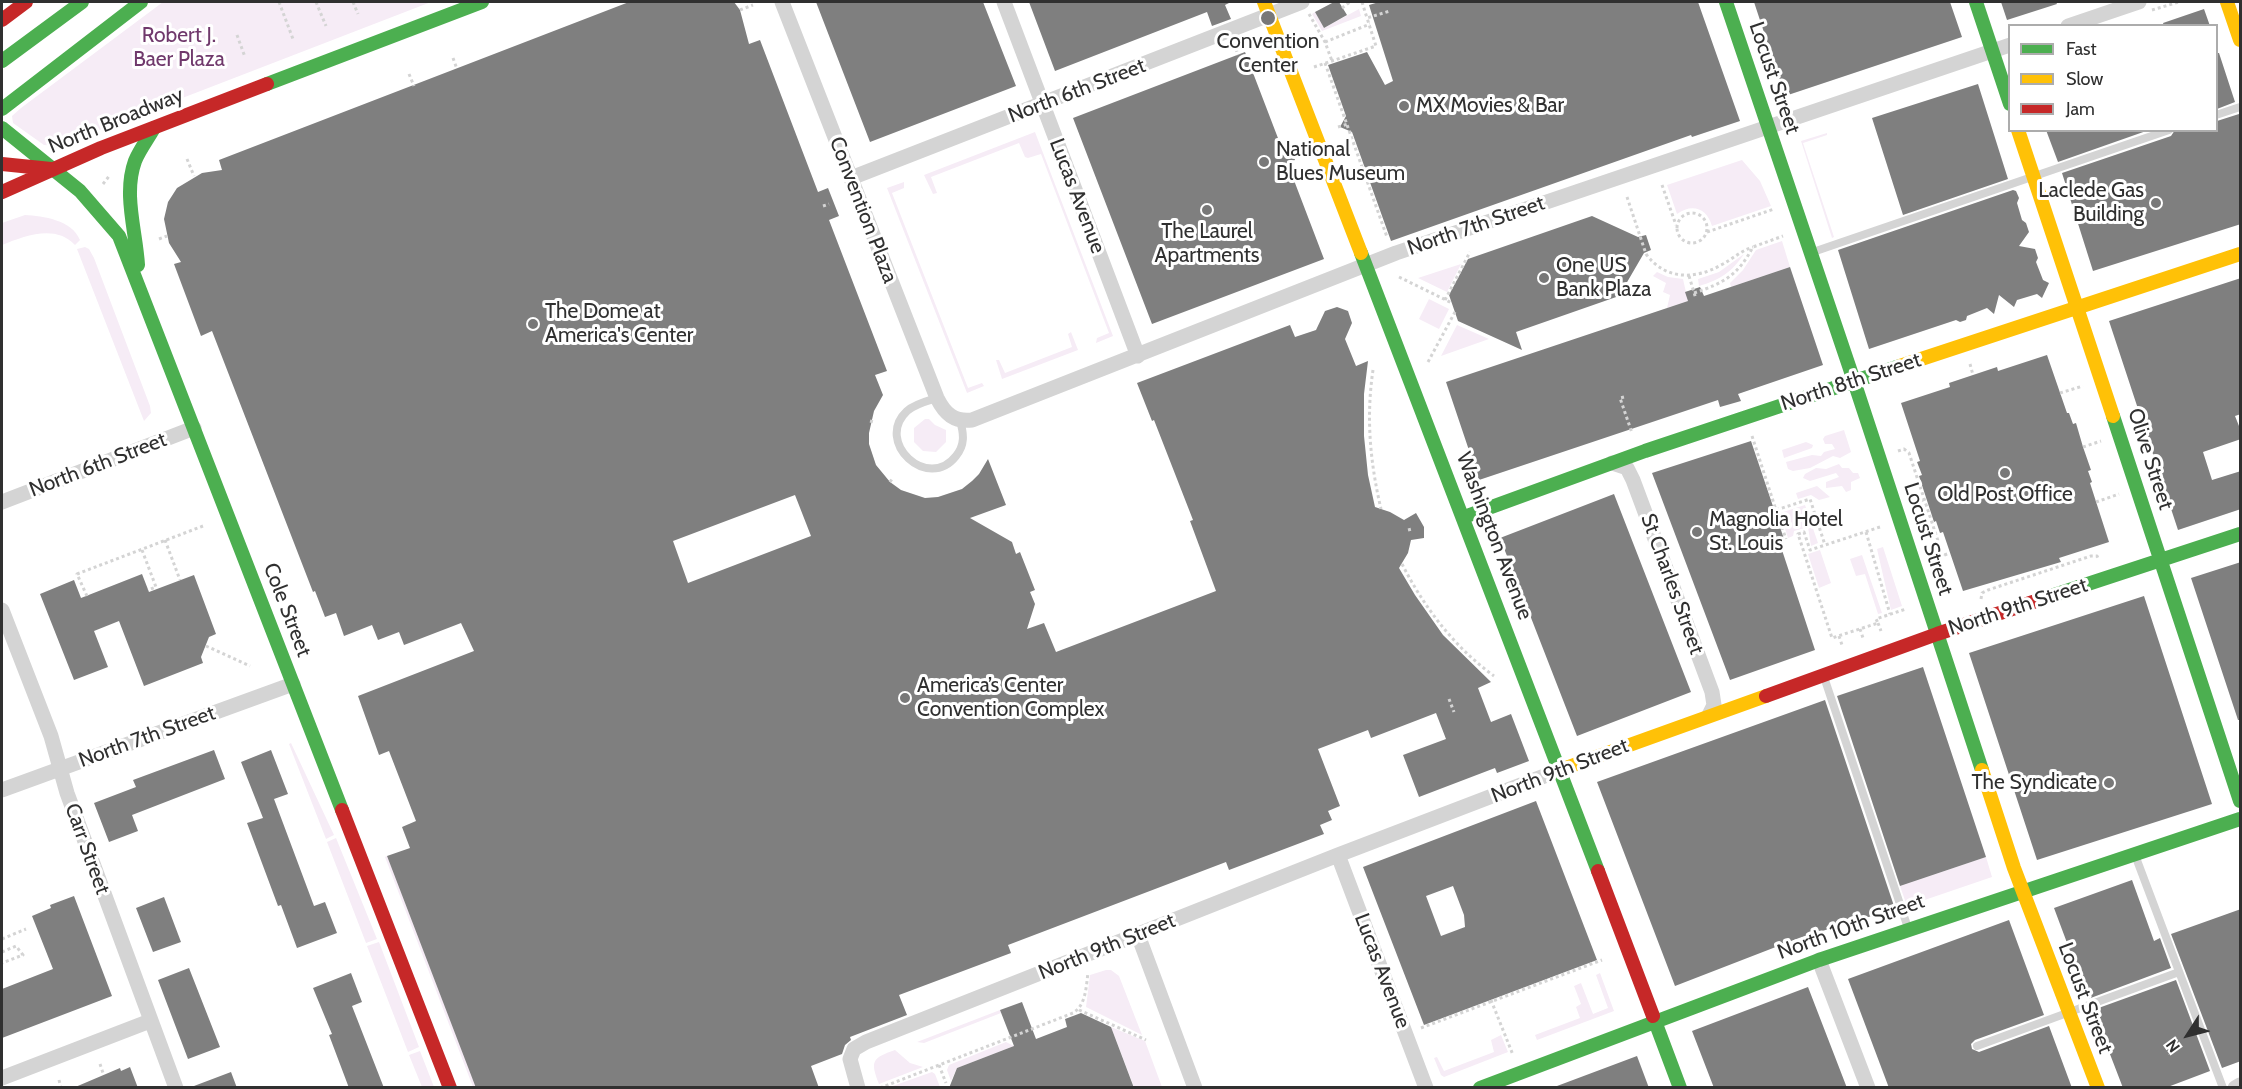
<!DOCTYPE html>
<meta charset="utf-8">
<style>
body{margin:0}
#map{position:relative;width:2242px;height:1089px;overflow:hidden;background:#fff;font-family:Cabin,sans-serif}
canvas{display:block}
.frame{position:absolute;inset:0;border:3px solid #303030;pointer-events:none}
.legend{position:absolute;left:2008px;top:24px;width:210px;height:108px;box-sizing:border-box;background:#fff;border:2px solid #acacac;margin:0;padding:8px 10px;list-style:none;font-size:18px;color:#303030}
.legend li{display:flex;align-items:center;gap:12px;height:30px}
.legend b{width:30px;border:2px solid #acacac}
.north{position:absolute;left:2158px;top:1005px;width:60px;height:60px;-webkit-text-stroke:4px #fff;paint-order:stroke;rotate:234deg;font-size:16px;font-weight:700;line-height:24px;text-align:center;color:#303030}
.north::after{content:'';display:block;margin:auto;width:21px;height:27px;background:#303030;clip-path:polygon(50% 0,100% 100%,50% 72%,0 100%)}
</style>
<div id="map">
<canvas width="2242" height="1089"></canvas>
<div class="frame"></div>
<ul class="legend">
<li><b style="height:8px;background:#4caf50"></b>Fast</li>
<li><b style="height:8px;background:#ffc107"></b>Slow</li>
<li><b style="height:8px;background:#c62828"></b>Jam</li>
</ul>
<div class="north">N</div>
</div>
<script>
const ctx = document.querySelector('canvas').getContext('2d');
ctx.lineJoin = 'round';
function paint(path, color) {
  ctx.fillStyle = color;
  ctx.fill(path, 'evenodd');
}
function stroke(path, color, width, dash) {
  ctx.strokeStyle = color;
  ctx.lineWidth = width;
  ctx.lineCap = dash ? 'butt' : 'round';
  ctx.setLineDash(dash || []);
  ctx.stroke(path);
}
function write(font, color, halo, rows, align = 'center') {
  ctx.font = font + ' Cabin,sans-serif';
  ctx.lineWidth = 6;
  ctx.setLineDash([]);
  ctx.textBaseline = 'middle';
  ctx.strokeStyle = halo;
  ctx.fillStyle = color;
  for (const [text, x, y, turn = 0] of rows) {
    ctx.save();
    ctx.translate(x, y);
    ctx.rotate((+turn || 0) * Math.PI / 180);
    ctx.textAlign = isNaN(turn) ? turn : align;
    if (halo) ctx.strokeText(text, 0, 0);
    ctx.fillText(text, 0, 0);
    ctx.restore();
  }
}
paint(new Path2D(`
 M163,2H431L58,146L44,145L13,123L12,116L21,108Z
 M1359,9L1361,16L1322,31L1312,14L1315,12L1324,28Z
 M1035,132L1113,336L1096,343L1097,338L1109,333L1041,154L1028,158L1025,157L1019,143L931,177L937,193L933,194L924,175Z
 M1827,133V135L1803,143L1834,237L1832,238L1801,141Z
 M1742,160L1760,181L1771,206L1712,226C1707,208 1692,203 1677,214L1667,185Z
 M904,182V188L892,193L968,388L982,383L984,386L967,393L887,188Z
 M25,215C43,216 72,220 80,240L75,245C55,224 25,236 2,245V223Z
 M1782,241L1790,267L1731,287L1730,283L1743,270L1756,250Z
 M85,247L89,249L94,258L150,406L151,413L144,421L77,249Z
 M1744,254C1732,272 1720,280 1699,286L1698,279L1719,272Z
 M1461,264L1447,292L1418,278Z
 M1657,272L1668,277L1683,279L1688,301L1667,308L1670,295L1663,292L1666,283L1653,276Z
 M1429,299L1449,309L1439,329L1419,319Z
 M1457,325L1489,339L1441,356Z
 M1071,332L1078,350L1002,379L996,360H999L1005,373L1072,347L1068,334Z
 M925,419H929L935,425L946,430V442L936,452L923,451L914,442V428Z
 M1844,430L1851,452L1840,458L1833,456L1810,468L1793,471L1788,469L1786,462L1812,455L1821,456L1824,452L1835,449L1832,444H1825L1823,439L1825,436Z
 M1806,442L1813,445L1812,448L1784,458L1782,450Z
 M1839,464L1842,468H1849L1853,473H1858L1860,478L1851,482V490L1846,492L1842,486L1826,488V482L1839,477L1836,473L1810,481L1803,478L1805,474L1816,468L1826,469Z
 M1817,486L1830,497L1819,500L1811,495L1798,499L1796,493Z
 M1805,505L1818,543L1811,546L1808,527L1794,531L1793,536L1788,538L1780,513Z
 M1883,547L1902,606L1891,610L1877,549Z
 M1820,550L1831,583L1819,588L1808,554Z
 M1862,555L1882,613L1878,614L1865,574L1856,576L1850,559Z
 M291,743L334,835L326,839L289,744Z
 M336,838L377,939L366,943L327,842Z
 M387,856L476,1087H473L385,857Z
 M1986,857L1992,877L1907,906L1900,886Z
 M379,942L419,1047L408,1052L367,946Z
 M1106,970H1111L1119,976L1142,1035L1086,1007L1090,975Z
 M1600,973L1614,1011L1537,1040L1535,1035L1580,1018L1576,1007L1581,1004L1574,986L1581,983L1593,1014L1608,1008L1596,975Z
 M1000,1010L1001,1013L924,1043L917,1042Z
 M1111,1027L1145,1041L1162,1087H1134Z
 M1501,1035L1508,1052L1444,1077L1441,1075L1434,1058L1437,1057L1444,1071L1494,1052L1491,1040Z
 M1006,1042L1014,1046L957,1068L951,1081L947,1070L949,1065Z
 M895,1050L910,1063L923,1067L879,1084C870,1061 872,1058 895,1050Z
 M420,1051L434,1087H422L409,1055Z
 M932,1072L935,1074L940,1087H890Z`), '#f6ecf6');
paint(new Path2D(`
 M629,2H734L740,10L749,44L760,40L818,192L828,188L839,216L829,220L887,371L875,375L883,395L874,411L869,433V444L876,465L890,482L901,490L925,498L938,497L962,489L972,481L979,474L988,459L1006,505L970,518L1012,542L1016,554L1020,552L1035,590L1030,592L1035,604L1027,629L1044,623L1056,652L1216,591L1190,521L1193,520L1154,420L1152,421L1137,383L1290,325L1295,337L1316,330L1325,311L1337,307L1348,311L1352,323L1345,339L1356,366L1368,361L1364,394V436L1368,475L1375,507L1390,512L1404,520L1416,513L1424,527V538L1411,540L1408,553L1399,568L1415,595L1443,635L1491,682L1478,688L1491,722L1511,714L1529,761L1497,773L1495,768L1419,797L1403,755L1446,739L1436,713L1371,738L1368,730L1318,749L1340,806L1328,811L1332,820L1320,825L1324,834L1229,870L1226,862L1008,945L1011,953L899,995L907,1015L850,1037L851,1040L845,1045L842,1054L811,1066L819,1088H476L387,856L410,848L402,827L416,821L389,751L379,755L358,696L474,651L461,623L404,645L399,632L378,640L372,625L344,636L336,613L325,617L315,591L313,592L212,331L201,336L174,264L181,262L169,243L164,219L168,202L177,188L202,173L222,170L219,160ZM795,495L811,536L688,583L673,541Z
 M816,2H983L1016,86L870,142Z
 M1029,2H1231L1225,5L1231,19L1212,26L1207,12L1055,71Z
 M1334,2H1339L1347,15L1324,28L1315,12Z
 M1379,2H1698L1740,121L1692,137L1691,135L1391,241L1352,132L1340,127L1346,116L1328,65L1367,52L1385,85L1393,81L1369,5Z
 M1754,2H1950L1962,37L1785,96Z
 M2001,2H2056L2057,4L2007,20Z
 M2204,9L2210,26H2164L2163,23Z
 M1245,52L1281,146L1289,143L1295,160L1287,162L1324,259L1152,324L1073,118Z
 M2217,53H2219L2235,102L2217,109Z
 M1978,84L2008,179L1903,215L1872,118Z
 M2239,114L2241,120V224L2093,271L2062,173L2171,136L2175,130H2217V121Z
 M2046,130H2149L2058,162Z
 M2013,190L2016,191L2019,198L2017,203L2022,220L2026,223L2029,232L2019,246L2035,249L2038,258L2036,262L2043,280L2049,283L2042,298L2037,294L2017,300L2014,307L1999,295L1994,314L1987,308L1967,316L1966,320L1960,322L1956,320L1869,349L1838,250Z
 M1592,216L1638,237L1646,235L1651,250L1644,253L1619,296L1516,332L1522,350L1458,321L1449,295L1468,259Z
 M1790,267L1823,365L1738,394L1741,401L1720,407L1718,400L1479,480L1446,382L1688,301L1685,292L1700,287L1704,296Z
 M2241,278V414L2235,416L2241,431V439L2203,452L2212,480L2241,471V509L2178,530L2109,321Z
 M2047,355L2067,413H2069L2073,424L2076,423L2083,447L2091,470L2088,471L2092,482L2090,483L2109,542L2059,558L2061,562L1963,591L1943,532L1940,533L1936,521L1934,522L1919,476L1922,475L1917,462L1920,461L1901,403L1950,387L1949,383L1997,367L1998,371Z
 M1751,441L1784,539L1779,541L1815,650L1730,680L1652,473Z
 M1614,494L1691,692L1577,736L1500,538Z
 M2241,562V720H2238L2191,578Z
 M142,574L149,592L194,575L216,634L209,637L201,657L203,663L144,686L119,621L94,631L108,667L74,680L40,594L74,580L81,598Z
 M2144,596L2212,804L2037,860L1969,653Z
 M1923,667L1986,857L1900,886L1837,696Z
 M1825,700L1895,909L1799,938L1675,986L1597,782Z
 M214,750L225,779L132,815L138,831L109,842L94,803L136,787L133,780Z
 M271,750L288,794L274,799L314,906L325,902L337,933L297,948L281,905L278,906L247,823L263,818L241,762Z
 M1536,801L1597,960L1424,1025L1363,867ZM1453,886L1464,915L1465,927L1441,936L1426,896Z
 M2132,880L2154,941L2160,938L2171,968L2088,999L2054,908Z
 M74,896L112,996L2,1038V989L53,969L32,916L51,908L50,905Z
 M164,897L181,942L153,952L136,908Z
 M2241,909V1061L2222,1068L2171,934Z
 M2009,920L2044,1015L1975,1040L1971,1044L1972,1049L1979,1052L2049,1026L2072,1088H1889L1848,979Z
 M189,968L220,1047L188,1059L158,980Z
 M351,973L362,1002L352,1006L384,1088H349L329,1035L332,1034L313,988Z
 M2176,980L2210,1071L2165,1088H2123L2093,1010Z
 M1808,987L1847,1088H1714L1692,1031Z
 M1022,1002L1036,1039L1067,1027L1065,1019L1081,1013L1111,1027L1134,1088H949L957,1068L1014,1046L1000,1010Z
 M1637,1056L1649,1088H1557V1086Z
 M130,1067L138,1088H73L120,1068L121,1071Z
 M231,1072L237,1088H194V1086Z`), '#7f7f7f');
stroke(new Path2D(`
 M279,2L293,39
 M316,2L326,26
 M353,2L358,14
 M1362,2L1367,18L1390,11
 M1342,8L1350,2
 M740,10L753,5
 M2152,10L2179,2
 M1309,14L1325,42L1332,61
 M237,35L245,57
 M1325,42L1370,24
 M1306,46L1312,45
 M1236,49L1238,55
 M453,58L457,69
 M1249,63L1254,61
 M1325,63L1387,237
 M1314,67L1376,46L1367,18
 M409,74L414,86
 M1338,127L1348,124
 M187,159L194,176
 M103,184L110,175
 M1662,185L1676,225
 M1627,197L1646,254C1665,280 1695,280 1721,265C1733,259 1740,251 1753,247
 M823,206L829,204
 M1677 228a15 15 0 1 1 30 0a15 15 0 1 1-30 0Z
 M1707,232L1774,209
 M159,239L167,236
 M1689,276L1696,299
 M1399,277L1452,303
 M1694,293C1724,283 1738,275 1753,247L1783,236
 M1445,300L1470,252
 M1428,362L1455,312
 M1970,364L1973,375
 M1373,370C1366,417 1370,462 1381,509
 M2060,393L2083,386
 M1624,397L1620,398L1632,433
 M870,421L874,422
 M1752,436L1776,510L1810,499L1825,545
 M2083,447L2101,441
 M1898,451L1904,449L1909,453L1943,556
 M890,482L892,479
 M2096,502L2119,494
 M1915,503L1926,499
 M1776,510L1786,539
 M1880,527L1810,550L1804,532L1798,534L1832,638L1878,623L1876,619L1906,609
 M1408,530L1412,529
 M1866,532L1890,614
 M165,540L180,580
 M142,550L156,587L148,590
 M1933,559L1950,553
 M1402,564C1424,607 1454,647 1494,676
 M87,596L77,574L203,526
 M1981,599L1982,593L1988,590L2091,556H2097L2099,560
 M1878,623L1881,631
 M1860,629L1863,638
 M1839,636L1842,645
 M206,646L250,666
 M1449,699L1454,712
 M2,939L26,929
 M2,952L16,946L23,955L2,963
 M1491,1000L1513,1055
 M1079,1010L1146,1040
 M1421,1028L1602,960
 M100,1064L103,1073
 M939,1065L946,1083
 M59,1080L61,1088
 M880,1088L1073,1013C1086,1005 1086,987 1088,973`), '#d4d4d4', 3, [3, 3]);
stroke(new Path2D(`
 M2216,115L2240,107
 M1813,252L2169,130
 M937,398C927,401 915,404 907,411C874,442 928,492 956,456C965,445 964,434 960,421
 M1824,677L1908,928
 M2135,855L2223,1088
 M1977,1046L2179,972`), '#d4d4d4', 8);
stroke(new Path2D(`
 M782,2L937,398C945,414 954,422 972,420L1396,253L2010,45
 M1004,2L1138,356
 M2068,26L2139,2
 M851,178L1302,2
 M1612,463L1627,468L1633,480L1712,692L1714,705L1709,715
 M2,502L194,428
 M2,610L51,736L67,793L176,1088
 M2,790L293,684
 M1338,855L1426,1088
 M1138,935L1195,1088
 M1819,960L1868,1088
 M2,1078L150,1021
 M858,1088L850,1059L854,1049L866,1042L1338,855L1560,770
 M2235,1088L2240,1085`), '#d4d4d4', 15);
stroke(new Path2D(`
 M1726,2L1849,366L1982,770
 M1976,2L2010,104
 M2,61L82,2
 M267,84L482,2
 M2,109L141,2
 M2,128L80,191L119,236L342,810
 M1361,253L1598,871
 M138,265C136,231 123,194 135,161C140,149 148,139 154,128
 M2113,416L2240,801
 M1464,517L1645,451L1900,366
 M2042,599L2240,534
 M1653,1016L1680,1088
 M1480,1088L1819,960L2240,819`), '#4caf50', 14);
stroke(new Path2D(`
 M1264,2L1361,253
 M2227,2L2240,40
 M2018,130L2113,416
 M1900,366L2240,254
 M1560,770L1766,696
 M1982,770L2014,868L2098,1088`), '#ffc107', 14);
stroke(new Path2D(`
 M2,20L26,2
 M2,164L51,169
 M2,192L101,148L267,84
 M1766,696L1937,634L2042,599
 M342,810L450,1088
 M1598,871L1653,1016`), '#c62828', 14);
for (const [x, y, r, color] of [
 [1268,18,8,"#787878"],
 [1404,106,6,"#787878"],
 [1264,162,6,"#787878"],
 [2156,203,6,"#787878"],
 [1207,210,6,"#787878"],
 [1544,278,6,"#787878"],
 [533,324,6,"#787878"],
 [2005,473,6,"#787878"],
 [1697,532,6,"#787878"],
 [905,698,6,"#787878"],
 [2109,783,6,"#787878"]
]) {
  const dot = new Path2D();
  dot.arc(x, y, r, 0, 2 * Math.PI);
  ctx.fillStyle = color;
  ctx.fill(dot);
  stroke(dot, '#fff', 2);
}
write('21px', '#70396c', '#fff', [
 ["Robert J.",179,36],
 ["Baer Plaza",179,60]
]);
write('21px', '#303030', '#fff', [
 ["Convention",1268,42,"center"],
 ["Center",1268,66,"center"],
 ["MX Movies & Bar",1416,106],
 ["National",1276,150],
 ["Blues Museum",1276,174],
 ["Laclede Gas",2144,191,"right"],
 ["Building",2144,215,"right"],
 ["The Laurel",1207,232,"center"],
 ["Apartments",1207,256,"center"],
 ["One US",1556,266],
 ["Bank Plaza",1556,290],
 ["The Dome at",545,312],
 ["America's Center",545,336],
 ["Old Post Office",2005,495,"center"],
 ["Magnolia Hotel",1709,520],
 ["St. Louis",1709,544],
 ["America’s Center",917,686],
 ["Convention Complex",917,710],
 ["The Syndicate",2097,783,"right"]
], 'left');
write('21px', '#303030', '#fff', [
 ["Locust Street",1774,78,71],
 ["North 6th Street",1077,91,-21],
 ["North Broadway",116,121,-22],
 ["Lucas Avenue",1077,196,69],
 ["Convention Plaza",863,210,69],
 ["North 7th Street",1476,226,-19],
 ["North 8th Street",1851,382,-18],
 ["Olive Street",2150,459,72],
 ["North 6th Street",98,465,-21],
 ["Washington Avenue",1494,536,69],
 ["Locust Street",1928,539,72],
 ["St Charles Street",1672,584,70],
 ["North 9th Street",2018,607,-18],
 ["Cole Street",287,610,69],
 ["North 7th Street",147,737,-20],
 ["North 9th Street",1560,771,-21],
 ["Carr Street",87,849,70],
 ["North 10th Street",1851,927,-20],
 ["North 9th Street",1107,947,-22],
 ["Lucas Avenue",1382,971,69],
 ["Locust Street",2085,998,69]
]);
</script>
